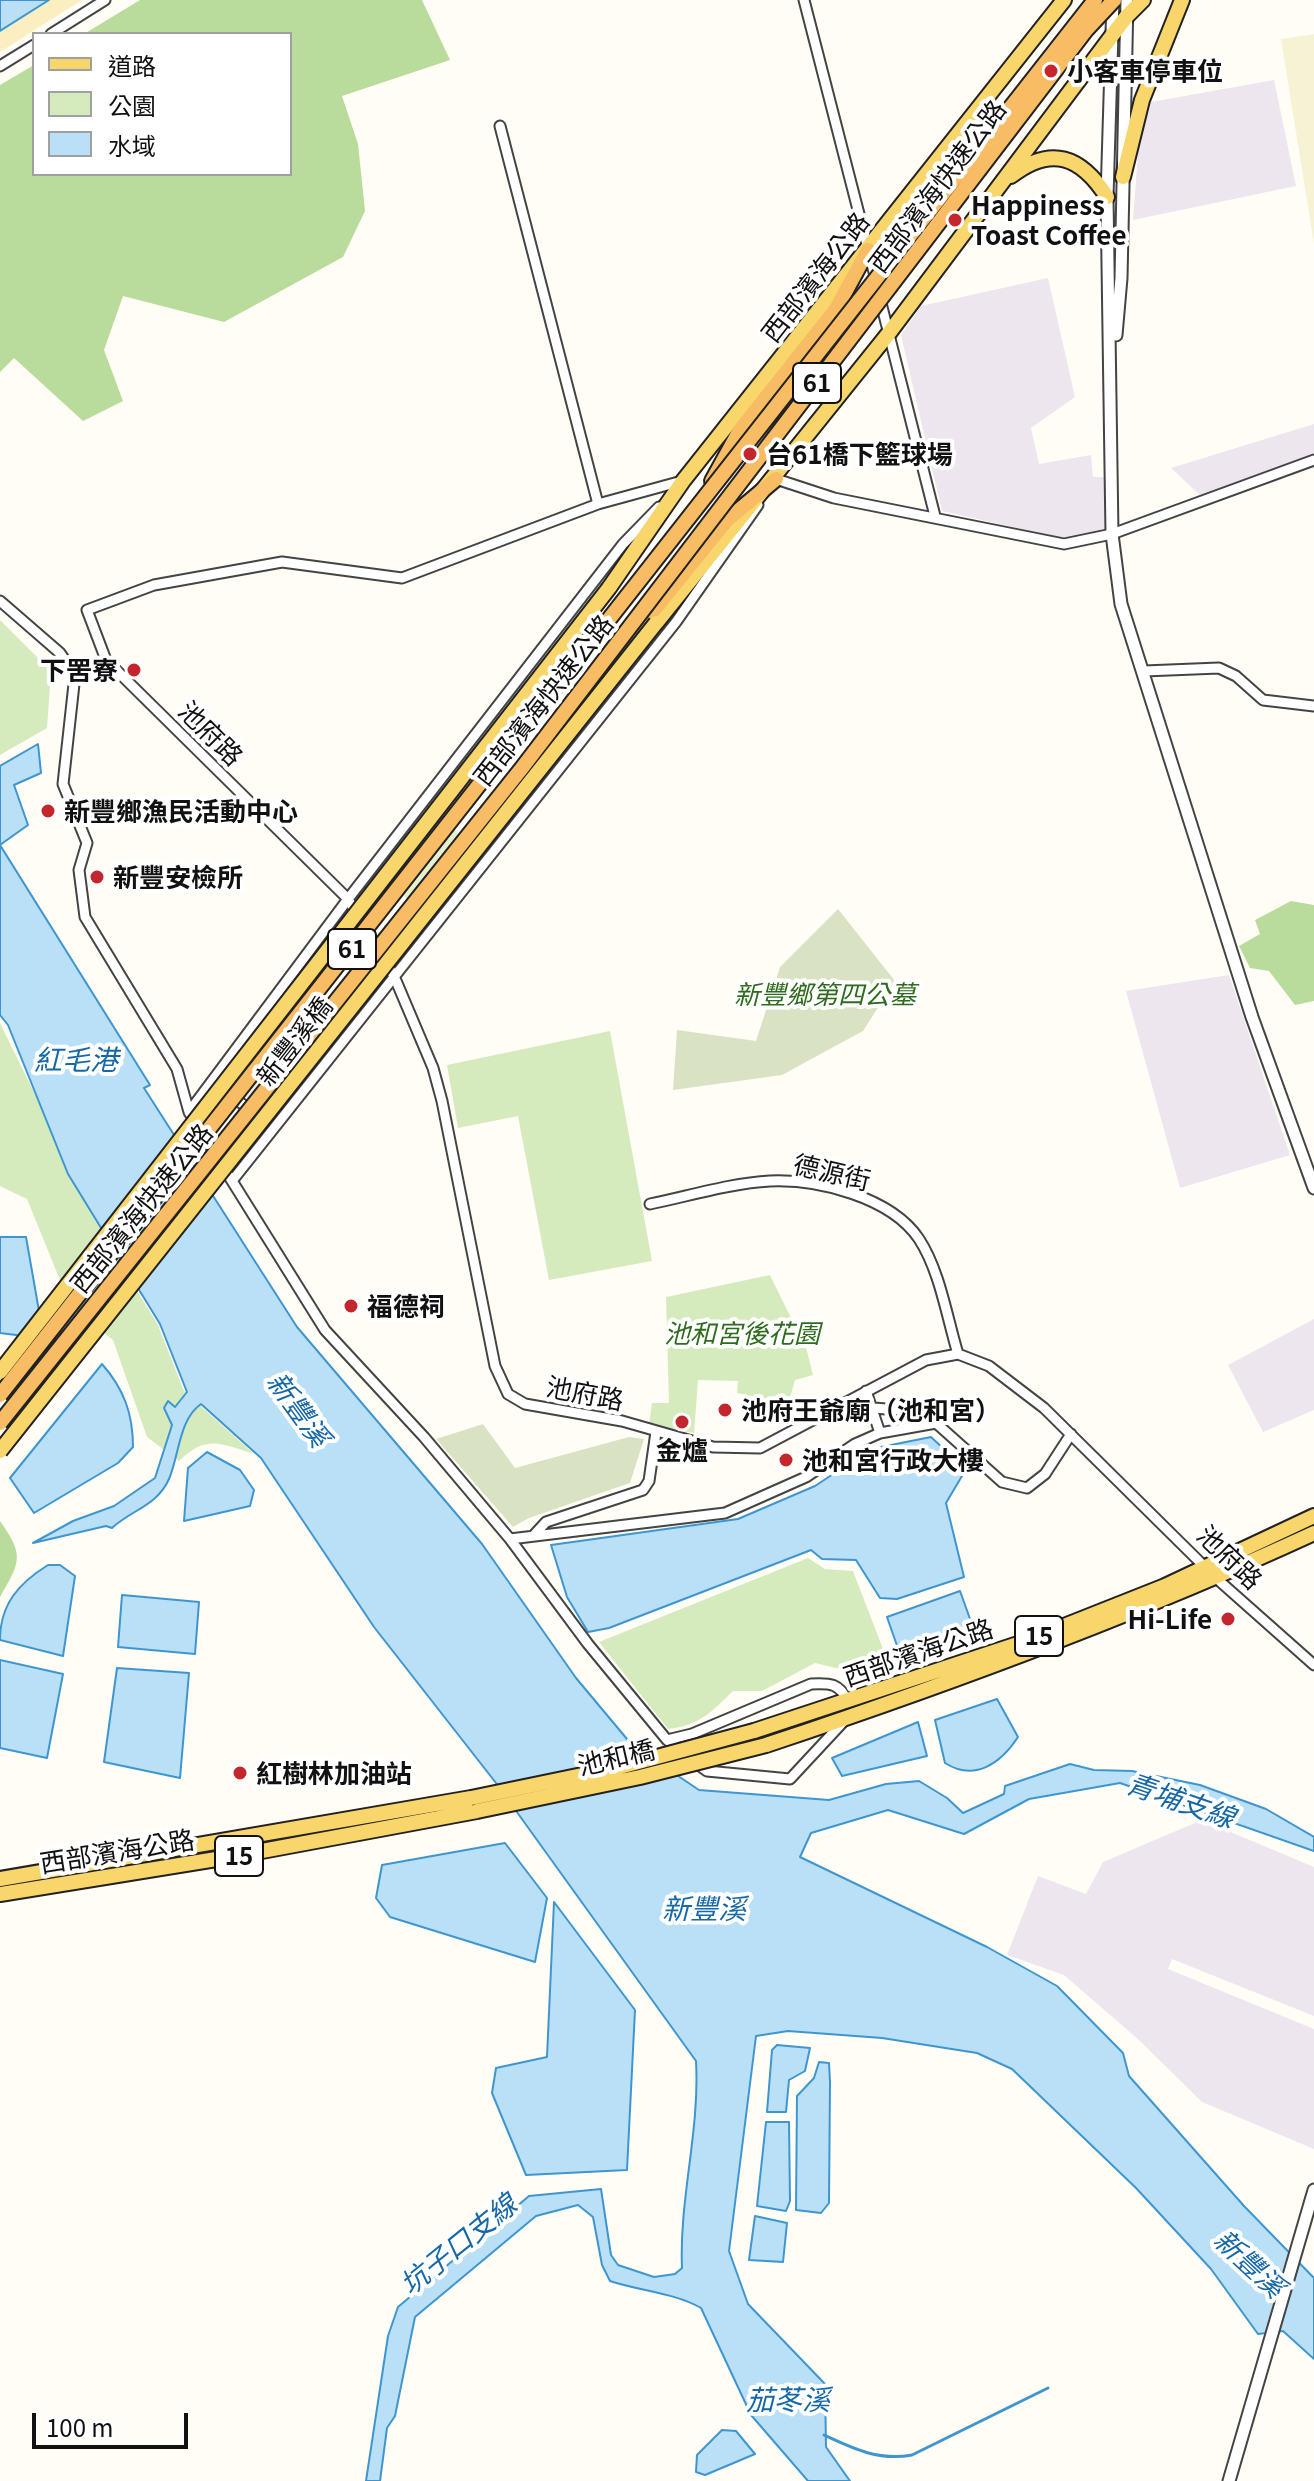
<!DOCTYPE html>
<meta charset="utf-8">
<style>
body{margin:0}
#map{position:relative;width:1314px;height:2481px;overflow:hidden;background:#fffdf5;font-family:Georgia,"Noto Sans TC",serif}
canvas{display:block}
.legend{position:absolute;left:32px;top:32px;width:260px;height:144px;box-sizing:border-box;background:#fff;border:2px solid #a0a0a0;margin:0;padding:10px 14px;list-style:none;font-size:24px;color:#111}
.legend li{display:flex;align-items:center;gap:16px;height:40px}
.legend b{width:40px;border:2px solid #a0a0a0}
.scale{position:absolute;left:32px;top:2413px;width:156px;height:36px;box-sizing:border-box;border:4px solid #111;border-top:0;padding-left:10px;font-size:24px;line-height:28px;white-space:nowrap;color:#111;-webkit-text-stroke:6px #fff;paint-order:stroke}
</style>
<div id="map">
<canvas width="1314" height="2481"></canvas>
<ul class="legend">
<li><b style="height:10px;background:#f9d66b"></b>道路</li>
<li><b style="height:22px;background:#d5ebbd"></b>公園</li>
<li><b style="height:22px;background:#b9e0f7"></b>水域</li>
</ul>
<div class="scale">100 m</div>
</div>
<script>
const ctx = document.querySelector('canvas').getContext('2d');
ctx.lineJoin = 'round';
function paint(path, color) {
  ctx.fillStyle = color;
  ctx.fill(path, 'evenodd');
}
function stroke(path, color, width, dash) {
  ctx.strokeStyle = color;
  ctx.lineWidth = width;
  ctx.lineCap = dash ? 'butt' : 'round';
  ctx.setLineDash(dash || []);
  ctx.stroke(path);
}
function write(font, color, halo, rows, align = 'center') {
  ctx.font = font + ' Georgia,"Noto Sans TC",serif';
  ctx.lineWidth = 8;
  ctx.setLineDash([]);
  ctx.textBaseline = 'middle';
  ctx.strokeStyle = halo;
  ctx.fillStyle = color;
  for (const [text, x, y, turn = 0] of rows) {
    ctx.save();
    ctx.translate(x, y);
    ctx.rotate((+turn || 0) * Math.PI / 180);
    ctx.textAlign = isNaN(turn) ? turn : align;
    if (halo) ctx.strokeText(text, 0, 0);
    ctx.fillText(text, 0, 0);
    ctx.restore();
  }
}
paint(new Path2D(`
 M1274,80L1296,186L1133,220L1138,152L1151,102Z
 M1048,278L1075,397L1031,428L1039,464L1091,455L1093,477H1107L1105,529L1062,538L942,511L901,335L921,306Z
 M1314,424V454L1201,496L1171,468Z
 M1229,975L1290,1155L1180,1188L1126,991Z
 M1314,1319V1410L1263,1432L1228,1365Z
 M1202,1820L1314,1867V2016L1172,1959L1168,1969L1314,2029V2149L1202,2102L1140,2041L1064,1975L1007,1955L1038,1876L1086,1894L1103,1862Z`), '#eee6ef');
paint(new Path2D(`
 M1314,34V244L1281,39Z`), '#f6f3d4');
paint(new Path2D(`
 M0,620L51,671L47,728L0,755Z
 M0,1023L114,1255L157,1323L184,1391L254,1454C221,1444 207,1434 179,1461L147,1437L113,1340L71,1307L27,1199L0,1186Z
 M610,1031L652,1261L549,1280L518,1116L458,1128L447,1065Z
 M770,1275L807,1351L813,1375L795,1380L788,1405L753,1409L752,1396L737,1393L738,1381L698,1380L694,1433L649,1425L652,1403H669L666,1297Z
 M808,1558L825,1569L853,1571L888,1662L857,1673L815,1663L762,1691H733C712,1712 698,1726 668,1729L599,1642Z`), '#d5ebbd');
paint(new Path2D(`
 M140,0H422L450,60L342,96L358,144L365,211L343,257L224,322L123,296L104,350L123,401L83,421L14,358L0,372V85L34,65V174H290V34H84Z
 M1291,901L1314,905V1001L1295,1005L1269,971L1250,968L1239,946L1260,934L1255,920Z
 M0,1521C25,1556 20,1562 0,1597Z`), '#b9dc9c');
paint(new Path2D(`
 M22,0H82L0,52V13Z`), '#fbeec1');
paint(new Path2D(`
 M838,909L895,981L863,1031L782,1075L673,1090L677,1030L756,1041L780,967Z
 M483,1424L515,1468L629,1437L644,1439L630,1483L529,1518L513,1527L436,1439Z`), '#d9e3c4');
paint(new Path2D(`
 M430,811L483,852L431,918L379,876Z`), '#e6f2cf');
paint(new Path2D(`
 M294,984L345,1023L273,1117L222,1078Z`), '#f1ede2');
const water = new Path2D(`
 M0,0H49L0,31Z
 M38,744L41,773L14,785L28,825L0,845L150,1085L144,1088L297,1327L482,1544L576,1678L632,1745L699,1790L829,1800L886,1784L919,1781L947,1798L963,1813L1004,1794L1005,1786L1070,1764L1094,1770L1132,1771L1200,1785L1266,1809L1314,1837V1851L1120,1783L1029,1799L964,1834L888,1810L811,1833L800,1857L987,1947L1057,1986L1123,2053L1129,2076L1244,2206L1314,2278V2359L1283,2331L1258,2334L1211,2269L1136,2188L1012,2069L977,2053L882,2038L788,2031L756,2036L729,2251L748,2304L825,2384L826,2447L850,2481H808L751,2415L701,2308C675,2293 640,2291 610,2281L602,2265L593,2217L578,2205L536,2216L415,2317L395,2416L387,2428L380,2481H366L388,2336L398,2307L529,2196L601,2189L611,2255L618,2265L654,2277L675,2274L682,2268C679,2199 700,2131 696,2061L496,1783L374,1627L261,1458L201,1404C179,1419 179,1456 169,1479C157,1506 131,1510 112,1528L106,1526L33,1543L73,1521L114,1506L155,1478L172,1425L164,1408L168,1401L175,1407L187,1392L160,1324L68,1174L8,1025L0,1015V766Z
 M0,1237H26L42,1328L24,1336L0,1333Z
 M102,1364C124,1389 133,1414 133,1447L118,1463L34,1513L10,1478Z
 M931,1437L960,1464L962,1476L946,1503L964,1577L897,1599L880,1598L856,1560L822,1559L811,1550L609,1628L588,1632L567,1597L551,1545L738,1519L815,1486L871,1449Z
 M207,1452L240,1470L254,1490L250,1506L184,1521L188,1468Z
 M48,1565H60L75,1576L63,1656L0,1640C0,1604 19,1583 48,1565Z
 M960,1591L974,1630L901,1657L887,1617Z
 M122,1595L199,1602L195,1654L118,1647Z
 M0,1660L63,1674L47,1758L0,1748Z
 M117,1668L189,1673L180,1778L104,1762Z
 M997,1699L1018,1737C1001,1763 975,1782 945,1763L935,1720Z
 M918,1722L927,1756L842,1776L832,1758Z
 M505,1843L547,1898L535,1962L390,1917L376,1898L382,1865Z
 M554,1902L635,2010L627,2170L526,2175L492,2093L496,2068L547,2057Z
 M777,2045L810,2048L805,2071L789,2080L786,2112H767L772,2050Z
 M819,2062L829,2063L830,2082L829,2203L821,2213L796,2210L797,2096L814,2078Z
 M766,2122H789L790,2201L786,2211L757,2206Z
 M755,2216L787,2223L783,2262L749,2260Z
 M722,2430L736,2431L755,2454L705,2475L696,2472L697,2455Z`);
paint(water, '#b9e0f7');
stroke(water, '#3f96cf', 2);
stroke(new Path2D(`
 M824,2435C854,2449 879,2461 912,2455L1048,2388`), '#3f96cf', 3);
const minor = new Path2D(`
 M804,0L876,280
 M51,34L105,0
 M0,66L34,45
 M500,126L598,504
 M880,299L935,516
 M773,483L776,479L834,498L1064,544L1112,534L1314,460
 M0,601L60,653L75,675L63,784L87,843L79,870L85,917L177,1069L189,1112L325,1330L424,1437L510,1539L725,1513L806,1477L855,1444L880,1433L936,1423L1002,1482L1027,1488L1045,1474L1071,1434
 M106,660L87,610L154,585L282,562L402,578L598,504L682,481
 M1144,671L1219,668L1236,676L1263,700L1314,706
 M75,675L106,660L348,899L394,976L433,1068L442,1101L495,1366L508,1394L525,1404L622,1421L713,1447L760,1448L926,1360L958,1354L989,1366L1044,1408L1216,1578L1314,1665
 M217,1084L265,1122
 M189,1112L348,899L623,544L659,507
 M232,1181L676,622L758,505
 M650,1204C689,1196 731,1183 770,1181C818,1179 891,1197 919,1239C940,1271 947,1318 958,1354
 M866,1391L880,1433
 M874,1408L923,1412L936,1423
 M534,1535L546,1522L643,1490L649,1481L656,1432
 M510,1539L588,1644L667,1740L681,1751
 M667,1740L692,1734L811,1684C830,1683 840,1683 848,1702
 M693,1761L707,1771L790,1779L844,1721`);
const tertiary = new Path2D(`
 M1113,0L1107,197L1112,534L1121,604L1252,1017L1314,1188
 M1116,335L1121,278L1127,0
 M1229,2481L1314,2190`);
const primary = new Path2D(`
 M1011,176C1051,145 1081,156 1107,197
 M1123,177L1142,100L1182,0
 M609,588L683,481L1064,0
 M656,623L889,333L1126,17L1143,0
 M754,1731L1021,1643L1165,1586L1314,1516
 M766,1745C952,1683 1136,1615 1314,1533
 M0,1879L471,1798
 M0,1894L235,1856L477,1811`);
const trunk = new Path2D(`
 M712,481L740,430L836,309L868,250
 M585,695L726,521L776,479`);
stroke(minor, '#444', 13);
stroke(tertiary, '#444', 15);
stroke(primary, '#222', 18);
stroke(trunk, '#222', 18);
stroke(minor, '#fff', 9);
stroke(tertiary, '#fff', 11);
stroke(primary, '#f9d66b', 14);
stroke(trunk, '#f7bc64', 14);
const primaryBridge = new Path2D(`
 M0,1372L609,588
 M0,1451L656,623
 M471,1798L616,1768L754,1731
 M477,1811L640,1777L766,1745`);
const trunkBridge = new Path2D(`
 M0,1395L1095,0
 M0,1423L522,768L1086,30L1114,0`);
stroke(primaryBridge, '#222', 18, []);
stroke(trunkBridge, '#222', 18, []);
stroke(primaryBridge, '#f9d66b', 14);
stroke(trunkBridge, '#f7bc64', 14);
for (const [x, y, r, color] of [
 [1051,71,8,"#c4262e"],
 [955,220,8,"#c4262e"],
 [750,454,8,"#c4262e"],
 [134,670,8,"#c4262e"],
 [48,811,8,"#c4262e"],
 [97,877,8,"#c4262e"],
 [351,1306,8,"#c4262e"],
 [725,1410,8,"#c4262e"],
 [682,1422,8,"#c4262e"],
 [786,1460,8,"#c4262e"],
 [1228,1619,8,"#c4262e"],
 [240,1773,8,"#c4262e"]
]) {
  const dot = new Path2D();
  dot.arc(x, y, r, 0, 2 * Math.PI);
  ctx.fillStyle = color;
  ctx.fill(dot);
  stroke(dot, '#fff', 3);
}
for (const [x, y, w] of [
 [817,383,48],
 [352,949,48],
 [1039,1636,48],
 [239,1856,48]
]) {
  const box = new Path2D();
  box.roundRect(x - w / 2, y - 20, w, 40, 6);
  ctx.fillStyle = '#fff';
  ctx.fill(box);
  stroke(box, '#111', 2);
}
write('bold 24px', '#111', null, [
 ["61",817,383],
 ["61",352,949],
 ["15",1039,1636],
 ["15",239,1856]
]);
write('bold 26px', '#111', '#fff', [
 ["小客車停車位",1067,71],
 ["Happiness",971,205],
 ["Toast Coffee",971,235],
 ["台61橋下籃球場",766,454],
 ["下罟寮",118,670,"right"],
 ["新豐鄉漁民活動中心",64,811],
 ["新豐安檢所",113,877],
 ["福德祠",367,1306],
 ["池府王爺廟（池和宮）",741,1410],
 ["金爐",682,1450,"center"],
 ["池和宮行政大樓",802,1460],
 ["Hi-Life",1212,1619,"right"],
 ["紅樹林加油站",256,1773]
], 'left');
write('26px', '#111', '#fff', [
 ["西部濱海快速公路",937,186,-53],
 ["西部濱海公路",815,277,-52],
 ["西部濱海快速公路",543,700,-52],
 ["池府路",211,733,45],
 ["新豐溪橋",294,1041,-52],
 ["德源街",832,1172,13],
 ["西部濱海快速公路",141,1208,-51],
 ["池府路",585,1393,11],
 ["池府路",1230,1557,44],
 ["西部濱海公路",918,1652,-19],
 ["池和橋",616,1757,-13],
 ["西部濱海公路",117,1851,-9]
]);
write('italic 26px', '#2f6b1f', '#fff', [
 ["新豐鄉第四公墓",825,994],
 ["池和宮後花園",742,1333]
]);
write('italic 28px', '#1768a6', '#fff', [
 ["紅毛港",76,1059],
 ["新豐溪",299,1409,54],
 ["青埔支線",1181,1800,19],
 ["新豐溪",704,1908],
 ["坑子口支線",458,2244,-39],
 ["新豐溪",1250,2263,43],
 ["茄苳溪",788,2399]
]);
</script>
